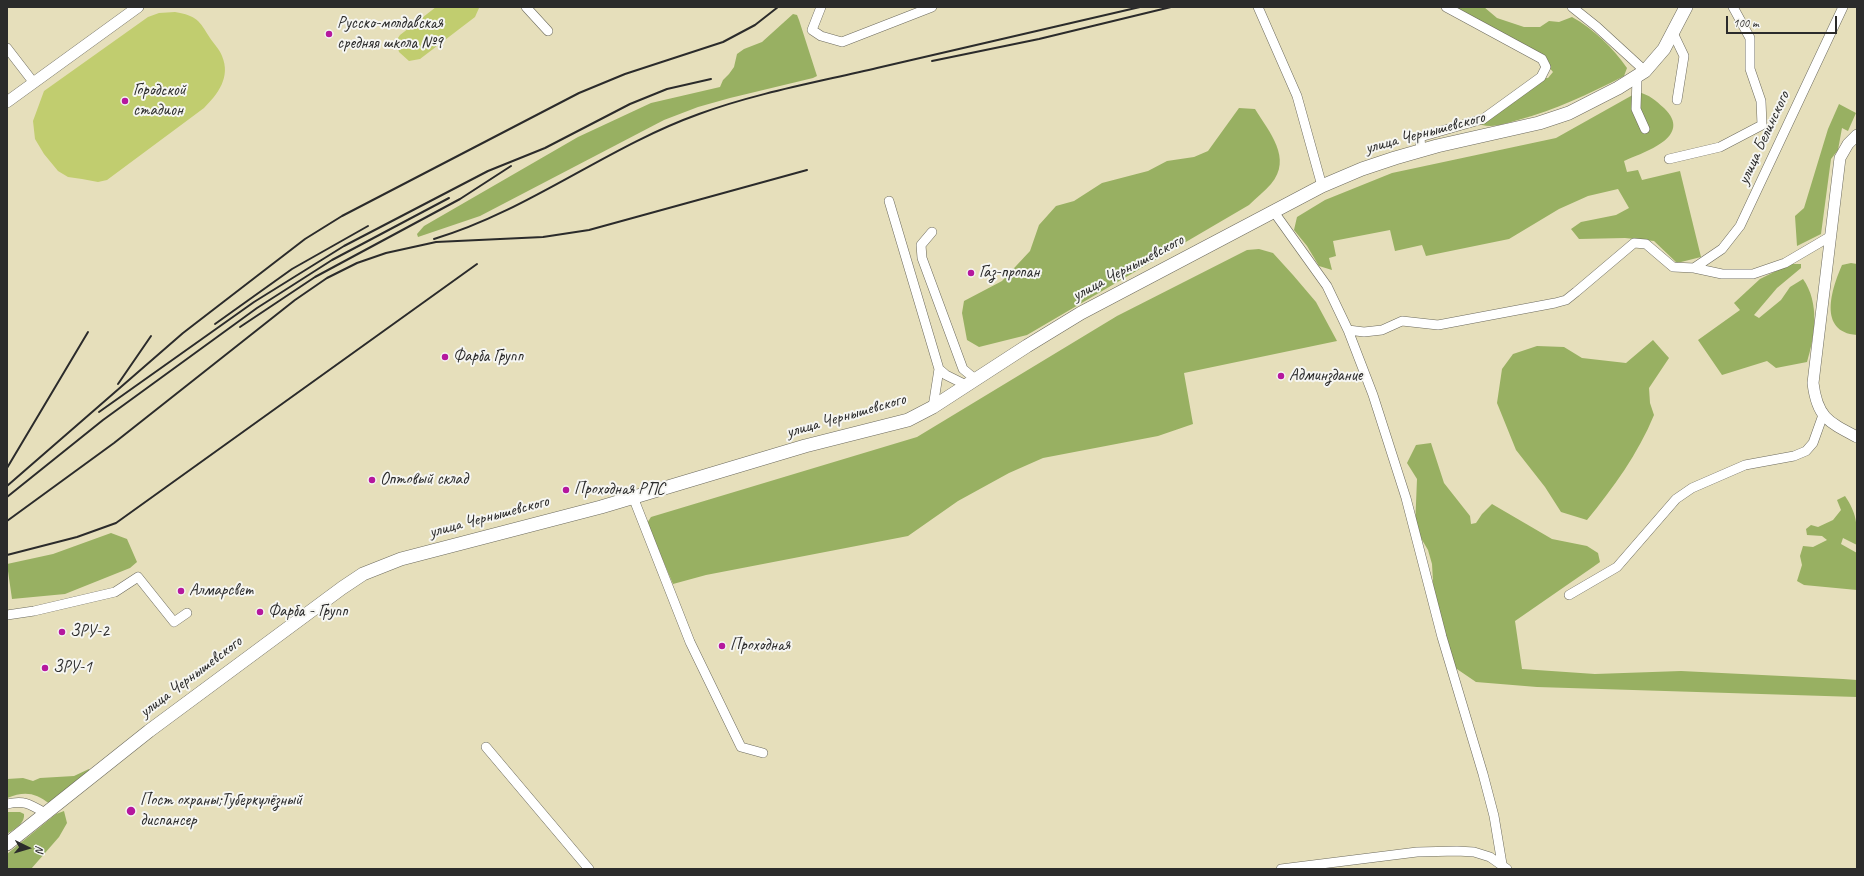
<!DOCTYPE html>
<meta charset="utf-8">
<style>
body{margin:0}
#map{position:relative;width:1864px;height:876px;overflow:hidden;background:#e6dfbb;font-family:Caveat,sans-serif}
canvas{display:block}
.frame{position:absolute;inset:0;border:8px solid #2b2b2b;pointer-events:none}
.north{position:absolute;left:8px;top:828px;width:40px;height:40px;-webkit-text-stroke:3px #f6f6f2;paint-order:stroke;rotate:95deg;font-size:11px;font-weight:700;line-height:16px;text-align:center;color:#2b2b2b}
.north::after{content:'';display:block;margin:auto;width:14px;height:18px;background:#2b2b2b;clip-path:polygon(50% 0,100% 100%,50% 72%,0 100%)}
.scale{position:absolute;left:1726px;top:16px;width:111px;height:18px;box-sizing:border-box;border:2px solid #2b2b2b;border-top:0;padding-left:5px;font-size:12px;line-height:14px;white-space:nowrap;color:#2b2b2b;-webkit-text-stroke:3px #f6f6f2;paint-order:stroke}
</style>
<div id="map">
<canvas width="1864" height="876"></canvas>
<div class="frame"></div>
<div class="north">N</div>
<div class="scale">100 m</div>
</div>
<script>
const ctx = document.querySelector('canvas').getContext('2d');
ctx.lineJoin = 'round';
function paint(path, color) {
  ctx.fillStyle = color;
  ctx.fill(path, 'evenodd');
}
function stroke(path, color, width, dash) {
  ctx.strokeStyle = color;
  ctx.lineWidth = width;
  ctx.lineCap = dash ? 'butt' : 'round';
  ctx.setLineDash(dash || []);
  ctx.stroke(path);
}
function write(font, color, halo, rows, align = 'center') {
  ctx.font = font + ' Caveat,sans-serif';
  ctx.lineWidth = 4;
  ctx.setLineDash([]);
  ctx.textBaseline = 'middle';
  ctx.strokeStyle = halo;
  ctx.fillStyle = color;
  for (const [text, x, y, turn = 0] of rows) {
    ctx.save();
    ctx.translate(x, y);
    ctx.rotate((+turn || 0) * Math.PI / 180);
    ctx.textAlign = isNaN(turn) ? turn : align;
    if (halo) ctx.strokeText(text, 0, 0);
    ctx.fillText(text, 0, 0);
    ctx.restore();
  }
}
paint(new Path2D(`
 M436,7L479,8L475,17L420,59L409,61L399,52L396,41L400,35Z
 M175,12C197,16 199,20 210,38C214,44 220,50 222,56C231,77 218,94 204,108L107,180L98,182L82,179L68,177L58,171L44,154L35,139L33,121L44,91L148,17L159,13Z`), '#c1cd6f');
paint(new Path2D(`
 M1448,7H1484L1497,18L1524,27H1540L1549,21L1559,22L1572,17C1594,29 1613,48 1627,68L1624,76C1589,94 1555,110 1518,120C1506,123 1495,128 1482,125L1483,119L1540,78H1548L1553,72L1542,59Z
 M793,14L797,15L799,20L817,76L813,78L730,98L698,107L664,120L480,216L418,237L417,234L424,226L578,137L651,103L720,87L723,80L729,74L734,67L737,54L744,49L762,42Z
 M1638,92C1650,95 1655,100 1664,108C1694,137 1644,152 1624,161L1627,172L1638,170L1642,180L1680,171L1701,257L1677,263L1654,241L1625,238L1579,239L1571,229L1581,222L1616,215L1629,208L1618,189L1588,196L1559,209L1509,239L1426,256L1422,245L1395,251L1390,230L1333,241L1336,256L1329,258L1332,270L1319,266L1307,246L1294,230L1297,217L1325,200L1392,173L1556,138Z
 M1839,104L1856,113L1848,131L1842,128L1838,150L1831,159L1821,234L1797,246L1795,216L1804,208L1828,129Z
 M1239,108L1255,109C1269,132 1293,158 1271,184C1265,191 1256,198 1249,205L1027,335L979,347L967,340L962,313L964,301L1002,281L1030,251L1039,225L1056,206L1074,201L1102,183L1148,171L1167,161L1194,157L1208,151Z
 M1259,249L1273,253L1293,275L1316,302L1337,341L1184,373L1193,424L1158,436L1043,458L1009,473L958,501L908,536L706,575L673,584L647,523L651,517L917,437L1117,316L1247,250Z
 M1851,263L1857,264V335C1817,332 1832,288 1842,265Z
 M1790,264H1801V268L1777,288L1754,315L1759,318L1781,300L1790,287L1803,279C1820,303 1815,336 1807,362L1776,368L1767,361L1722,375L1698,340L1740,310L1734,303L1760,279Z
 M1653,340L1669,358L1649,388L1650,403L1654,415C1638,454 1613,488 1587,520L1561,512L1545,487L1516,450L1497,403L1502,369L1513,354L1537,346L1564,347L1582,358L1626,363Z
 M1431,443L1444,483L1470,516L1471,524L1476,523L1482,514L1492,504L1552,539L1587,546L1598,553L1600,562L1593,567L1515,621L1522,669L1595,674L1681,671L1843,679L1857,680V697L1537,687L1476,682L1454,667L1434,599L1432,564L1428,550L1415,528L1417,479L1407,463L1416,445Z
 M1845,496C1857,514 1857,523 1857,545L1843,538L1841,544L1857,553V590L1804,585L1797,581L1802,565L1800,556L1803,546L1813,547L1827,540L1822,536L1807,535L1806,529L1811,525L1818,527L1833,520L1841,510L1837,500Z
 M111,533L127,539L137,562L130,568L65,594L12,599L7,564L53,554Z
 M89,769V773L50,804C35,792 24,791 7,798V779L23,778L33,781L40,778L74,776Z
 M64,811L67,823L59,837L31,869H7V854L56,814Z
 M7,812H20L24,814C25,824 14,829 7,834Z`), '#98b062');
const minor = new Path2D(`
 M526,7L548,31
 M821,7L812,30L821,36L842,42L932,7
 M1258,7L1297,96L1322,186
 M1572,7L1597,27L1645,71
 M1673,33L1684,56L1677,100
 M7,48L34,83
 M1637,78L1636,109L1645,129
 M1421,151L1420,137L1483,119L1541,77L1546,67L1542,59L1446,7
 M1669,159L1720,147L1762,125L1761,101L1750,69V38L1733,7
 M889,201L939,369L933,407
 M1274,212L1327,286L1348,330L1373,395L1406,498L1442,637L1483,774L1494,816L1502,864
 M932,232L921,245L922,258L963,369L975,379
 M1694,268L1722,249L1740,226L1843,7
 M1348,330L1364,332L1382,330L1402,321L1438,325L1555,303L1566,300L1576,292L1634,243L1646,244L1673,267L1694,268L1722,274H1753L1785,263L1831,236
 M939,369L946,375L966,385
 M633,497L690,642L741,747L763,753
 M1569,595L1617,567L1676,499L1692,488L1745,465L1794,456L1806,451L1813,443L1823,415
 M7,615L34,611L115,592L138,577L174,622L187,613
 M486,747L589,869
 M7,804C24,800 30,804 45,813
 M1281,869L1417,852L1457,851L1474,852L1490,857L1507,869`);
const tertiary = new Path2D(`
 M7,102L138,7
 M1857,135L1848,144L1840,158L1813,383C1817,417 1828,422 1857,437`);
const secondary = new Path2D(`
 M7,844L149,731L342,588L363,574L401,559L601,507L805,446L908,420L933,407L1027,346L1081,313L1322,186L1362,169L1395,158L1437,146L1539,123L1569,113L1618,88L1645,71L1664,49L1686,7`);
stroke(minor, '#6c6a5d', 10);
stroke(tertiary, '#6c6a5d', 12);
stroke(secondary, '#6c6a5d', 14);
stroke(minor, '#fff', 9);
stroke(tertiary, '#fff', 11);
stroke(secondary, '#fff', 13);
stroke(new Path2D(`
 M932,61L1039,39L1171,7
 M434,239C528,211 607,147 699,114C756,93 818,82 877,68C965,48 1053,28 1140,7
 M215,324L292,269L368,226
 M240,327L315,277L460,199L511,166
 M118,384L151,336
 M99,412L254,302L344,246L488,171L545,148L630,104L667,89L711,79
 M7,468L88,332
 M7,486L183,333L305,239L342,216L579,93L625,74L723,42L755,25L778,7
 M7,497L103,420L257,308L332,260L449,198
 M7,521L114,443L295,300L327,278L357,263L386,253L436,242L543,237L589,230L807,170
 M7,555L77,537L116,523L477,264`), '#2b2b2b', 2);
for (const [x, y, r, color] of [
 [329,34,4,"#b5179e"],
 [125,101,4,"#b5179e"],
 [971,273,4,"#b5179e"],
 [445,357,4,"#b5179e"],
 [1281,376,4,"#b5179e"],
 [372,480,4,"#b5179e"],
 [566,490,4,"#b5179e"],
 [181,591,4,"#b5179e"],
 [260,612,4,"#b5179e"],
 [62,632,4,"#b5179e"],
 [722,646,4,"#b5179e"],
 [45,668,4,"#b5179e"],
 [131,811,5,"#b5179e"]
]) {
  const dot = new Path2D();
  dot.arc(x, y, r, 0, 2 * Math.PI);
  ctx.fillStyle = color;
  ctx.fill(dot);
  stroke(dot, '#f6f6f2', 1.5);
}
write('17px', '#2b2b2b', '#f6f6f2', [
 ["Русско-молдавская",337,24],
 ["средняя школа №9",337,44],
 ["Городской",133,91],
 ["стадион",133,111],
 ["Газ-пропан",979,273],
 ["Фарба Групп",453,357],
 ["Админздание",1289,376],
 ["Оптовый склад",380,480],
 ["Проходная РПС",574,490],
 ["Алмарсвет",189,591],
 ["Фарба - Групп",268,612],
 ["ЗРУ-2",70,632],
 ["Проходная",730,646],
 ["ЗРУ-1",53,668],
 ["Пост охраны;Туберкулёзный",140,801],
 ["диспансер",140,821]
], 'left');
write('17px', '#2b2b2b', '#f6f6f2', [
 ["улица Чернышевского",1425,133,-15],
 ["улица Белинского",1764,138,-65],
 ["улица Чернышевского",1128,268,-28],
 ["улица Чернышевского",846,416,-16],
 ["улица Чернышевского",489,517,-15],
 ["улица Чернышевского",191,677,-37]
]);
</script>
